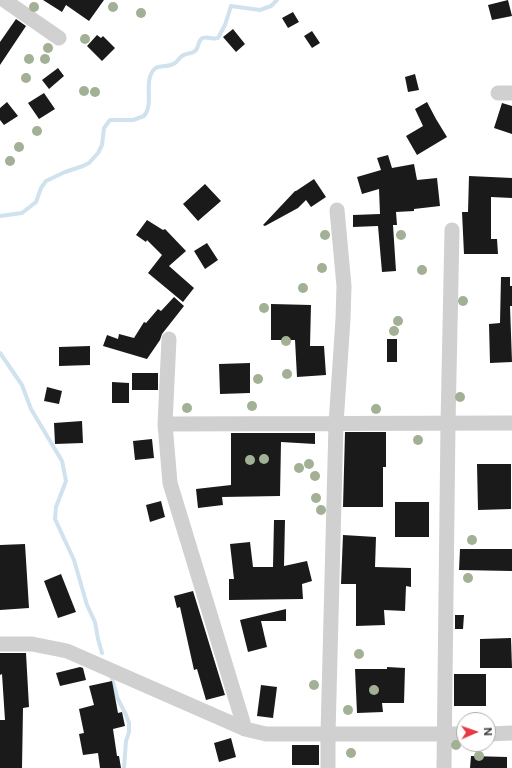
<!DOCTYPE html>
<style>
body{margin:0}
#map{position:relative;width:512px;height:768px;overflow:hidden;background:#fff;font-family:Figtree,sans-serif}
canvas{display:block}
.north{position:absolute;left:456px;top:712px;width:40px;height:40px;box-sizing:border-box;background:#fff;border:1px solid #adadad;border-radius:50%;rotate:88deg;font-size:11px;font-weight:700;line-height:16px;text-align:center;color:#333}
.north::after{content:'';display:block;margin:auto;width:14px;height:18px;background:#e63946;clip-path:polygon(50% 0,100% 100%,50% 72%,0 100%)}
</style>
<div id="map">
<canvas width="512" height="768"></canvas>
<div class="north">N</div>
</div>
<script>
const ctx = document.querySelector('canvas').getContext('2d');
ctx.lineJoin = 'round';
function stroke(path, color, width, dash) {
  ctx.strokeStyle = color;
  ctx.lineWidth = width;
  ctx.lineCap = dash ? 'butt' : 'round';
  ctx.setLineDash(dash || []);
  ctx.stroke(path);
}
function paint(path, color) {
  ctx.fillStyle = color;
  ctx.fill(path, 'evenodd');
}
stroke(new Path2D(`
 M0,216L22,213L36,202L41,188L46,181L65,172L83,166L89,163L98,153L102,145L104,128L110,120H133L144,116C153,105 146,89 150,77C155,61 164,70 175,63C178,61 180,56 184,55C188,53 192,54 195,51C200,47 197,40 203,38C208,36 213,40 218,38L225,25L231,6L260,10L271,6L277,0
 M0,353L22,385L31,409L62,461L66,481L56,507L55,519L74,560L87,605L95,622L98,639L102,653
 M112,678L117,697L126,715L129,723V732L126,741L124,768`), '#cfe2ee', 4);
paint(new Path2D(`
 M43,0H104L89,21L66,5L62,12Z
 M508,0L512,16L492,20L488,5Z
 M293,12L299,22L288,28L282,18Z
 M16,19L26,26L0,65V42Z
 M233,29L245,44L236,52L223,37Z
 M312,31L320,43L312,48L304,36Z
 M97,35L101,38L103,36L115,48L102,61L87,46Z
 M58,68L64,76L49,89L42,80Z
 M415,74L419,90L408,92L405,77Z
 M44,93L55,109L39,119L28,103Z
 M7,102L18,116L4,125L0,120V108Z
 M427,102L436,119L447,137L417,155L406,136L423,126L415,109Z
 M502,103L512,106V134L494,128Z
 M388,155L392,168L414,164L417,180L437,178L440,206L414,209V211L396,212L397,225H393L396,271L382,272L378,226L353,227V215L380,214L379,189L362,194L357,177L381,170L377,158Z
 M469,176L512,178V198L491,197V239H497L498,254H464L462,212H468Z
 M314,179L326,197L311,207L306,200L298,208L265,226L263,225L295,191H296Z
 M205,184L221,201L198,221L183,204Z
 M147,220L163,230L165,229L186,251L169,266L194,288L183,302L148,273L162,255L147,240L146,242L136,235Z
 M207,243L218,260L205,269L194,251Z
 M501,277H510V286H512V306H510L512,362L490,363L489,324L500,323Z
 M174,297L184,306L162,334L160,340L147,359L103,346L107,335L118,339L119,334L134,338L144,322L146,323L158,309L161,311Z
 M271,304L311,305L310,346H324L326,375L297,377L295,340H271Z
 M387,339H397V362H387Z
 M90,346V365L59,366V347Z
 M250,363V393L220,394L219,364Z
 M132,373H158V390H132Z
 M112,382L129,383V403H112Z
 M47,387L62,391L59,404L44,401Z
 M82,421L83,443L55,444L54,423Z
 M345,432H386V467H383V507H343Z
 M231,433H315V444L281,442L280,496L222,497L223,505L198,508L196,489L231,485Z
 M152,439L154,458L135,460L133,441Z
 M477,464H511V509L478,510Z
 M161,501L165,517L150,522L146,505Z
 M395,502H429V537H395Z
 M274,520H285L284,566L307,561L312,581L302,584L303,599L229,600V579H234L230,544L250,542L253,567H273Z
 M343,535L376,537L375,567L411,568V587L406,586L405,611L384,610L385,625L356,626V584H341Z
 M25,544L29,608L0,610V545Z
 M460,549H512V571L459,570Z
 M61,574L76,612L58,618L44,581Z
 M193,591L225,695L206,700L197,669L194,670L180,607L177,608L174,596Z
 M286,609V621H261L267,647L248,652L240,620Z
 M455,615H464L463,629H455Z
 M511,638L512,668H480V639Z
 M0,653H26L29,707L23,708L22,768H0V720H5L2,674L0,675Z
 M80,667L83,668L86,680L60,686L56,673Z
 M387,667L405,668L404,703H382L383,712L357,713L355,669H387Z
 M454,674H486V706H454Z
 M112,681L118,713L122,712L125,726L113,729L117,756H119L121,768H100L98,753L83,755L79,734L84,733L79,709L94,705L89,686Z
 M261,685L277,687L273,718L257,716Z
 M231,738L236,757L219,762L214,743Z
 M292,745H319V765H292Z
 M471,756L507,757V768H470Z`), '#1a1a1a');
stroke(new Path2D(`
 M4,0L59,38
 M498,93H512
 M169,339L165,424L170,483L245,729L266,734H464
 M165,424L512,423
 M0,644H32L67,651L245,729
 M488,734L512,733
 M328,768V734L336,424L343,319L344,286L337,210
 M444,768L448,424L452,230`), '#d0d0d0', 15);
ctx.fillStyle = '#a2b095';
for (const [x, y] of [
 [34,7],
 [113,7],
 [141,13],
 [85,39],
 [48,48],
 [29,59],
 [45,59],
 [26,78],
 [84,91],
 [95,92],
 [37,131],
 [19,147],
 [10,161],
 [325,235],
 [401,235],
 [322,268],
 [422,270],
 [303,288],
 [463,301],
 [264,308],
 [398,321],
 [394,331],
 [286,341],
 [287,374],
 [258,379],
 [460,397],
 [252,406],
 [187,408],
 [376,409],
 [418,440],
 [264,459],
 [250,460],
 [309,464],
 [299,468],
 [315,476],
 [316,498],
 [321,510],
 [472,540],
 [468,578],
 [359,654],
 [314,685],
 [374,690],
 [348,710],
 [456,745],
 [351,753],
 [479,756]
]) {
  ctx.beginPath();
  ctx.arc(x, y, 5, 0, 2 * Math.PI);
  ctx.fill();
}
</script>
